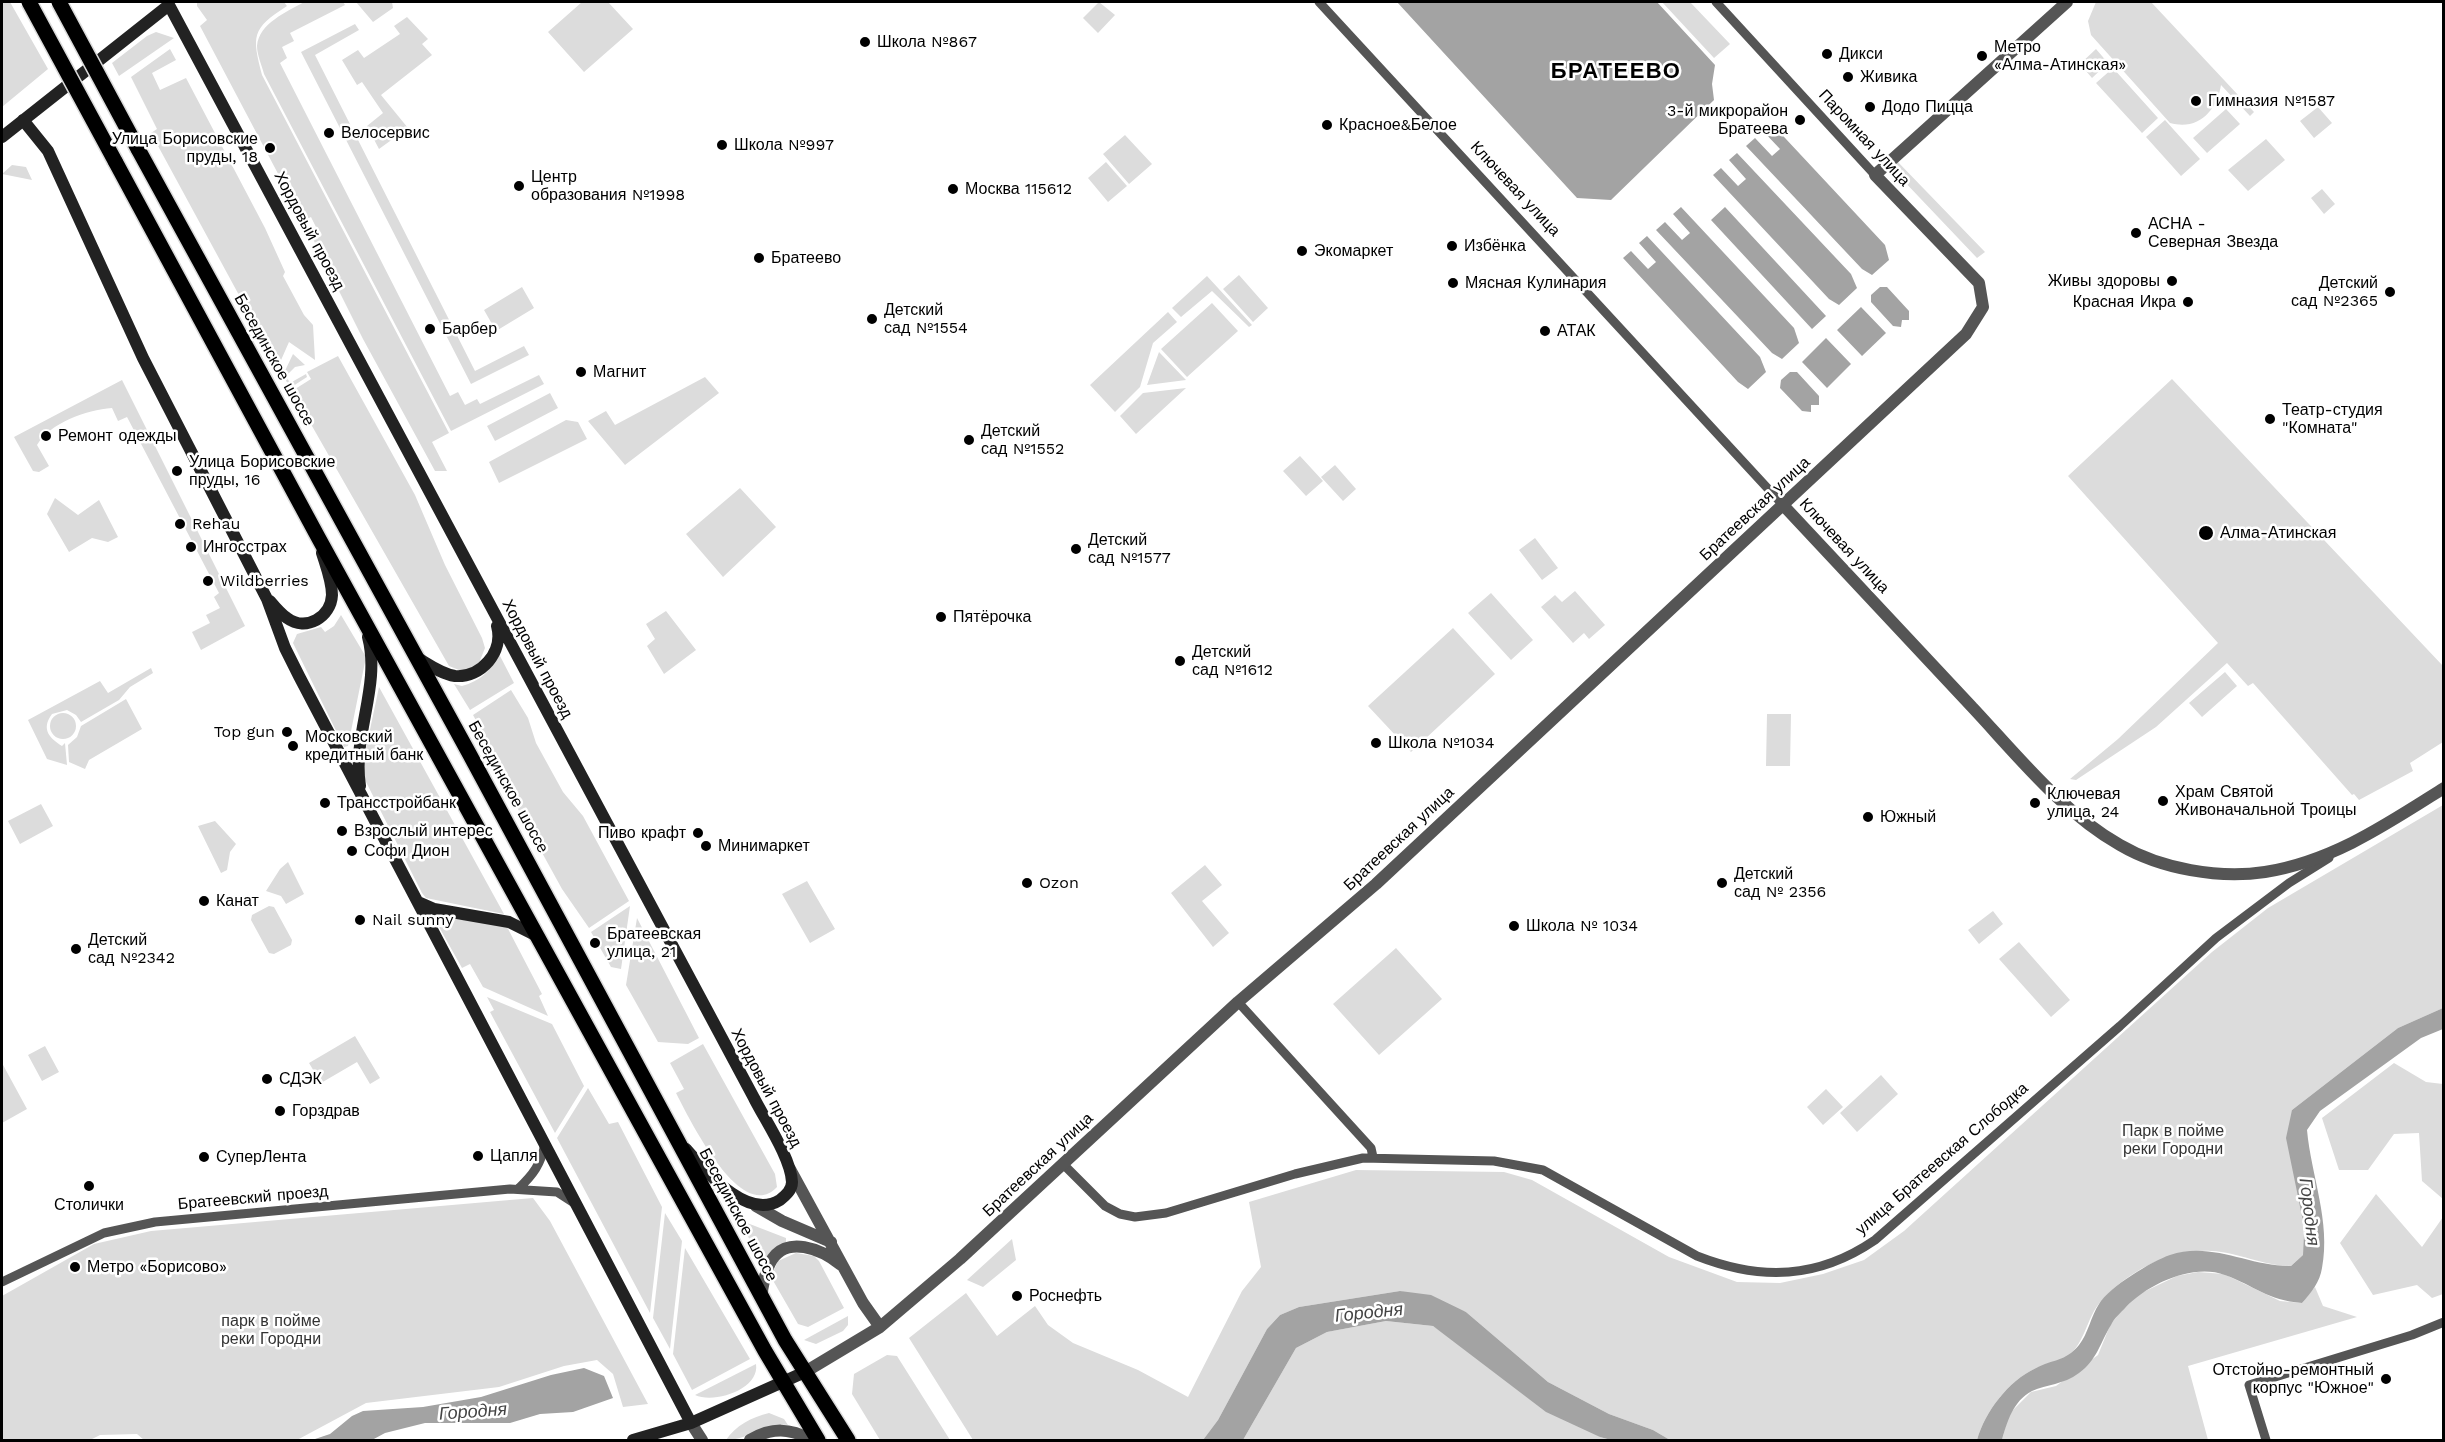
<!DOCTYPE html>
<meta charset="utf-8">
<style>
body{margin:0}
#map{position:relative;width:2445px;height:1442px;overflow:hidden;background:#fff;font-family:"Work Sans",sans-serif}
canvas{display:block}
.frame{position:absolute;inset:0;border:3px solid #000;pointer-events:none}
</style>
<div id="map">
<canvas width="2445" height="1442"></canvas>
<div class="frame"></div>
</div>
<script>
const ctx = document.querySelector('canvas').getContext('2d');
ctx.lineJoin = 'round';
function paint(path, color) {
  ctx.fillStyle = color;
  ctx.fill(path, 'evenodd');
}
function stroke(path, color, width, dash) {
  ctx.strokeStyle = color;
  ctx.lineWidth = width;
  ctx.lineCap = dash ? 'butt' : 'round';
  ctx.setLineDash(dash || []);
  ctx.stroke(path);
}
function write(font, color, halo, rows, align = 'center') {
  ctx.font = font + ' "Work Sans",sans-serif';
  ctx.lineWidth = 5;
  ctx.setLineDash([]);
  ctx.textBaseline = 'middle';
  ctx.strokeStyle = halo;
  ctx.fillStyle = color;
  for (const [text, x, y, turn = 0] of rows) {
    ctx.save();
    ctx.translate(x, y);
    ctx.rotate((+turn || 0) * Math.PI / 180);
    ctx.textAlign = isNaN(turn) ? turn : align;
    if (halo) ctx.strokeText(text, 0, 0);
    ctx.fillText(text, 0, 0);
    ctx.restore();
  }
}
paint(new Path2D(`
 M2,2H10L48,69L2,107Z
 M197,2H284L287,6C251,29 252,36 262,75L449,433L432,442L447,471H435L363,339L309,231L316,227L311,217L303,221L200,26L207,20L197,6Z
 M304,2H343L345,5L290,33L294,41L282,47L287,58L280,63L450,396L458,392L465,405L477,399L480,404L539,375L544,384L451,431L264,74C262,66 257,55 257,46C259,23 287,12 304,2Z
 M356,2H392L393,8L373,22Z
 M582,2H608L633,29L584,72L548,32Z
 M1099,2L1115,15L1098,33L1083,18Z
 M1662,2H1690L1730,44L1714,58Z
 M2096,2H2151L2254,112L2250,116L2221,85C2217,110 2199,131 2170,123L2091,35L2088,21Z
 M407,17L428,39L422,44L432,55L381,95L408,128L379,149L367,126L383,113L362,82L357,85L342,60L358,50L364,58L400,34L394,26Z
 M355,24L359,30L315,55L475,371L524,346L529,355L471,384L301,52Z
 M156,32L174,38L119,76L112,63L147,36Z
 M170,49L176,60L152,73L160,90L186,78L265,228L285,272L283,276L304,315L313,325L315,360L289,342L278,367L151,133L157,129L131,77Z
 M2096,49L2108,63L2092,78L2080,64Z
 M2113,68L2158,118L2142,133L2096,83Z
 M2318,107L2332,123L2314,138L2300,121Z
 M2226,109L2240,124L2207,153L2193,138Z
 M2165,120L2200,159L2181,176L2146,137Z
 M1125,135L1152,164L1129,184L1103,154Z
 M2266,139L2285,160L2248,191L2228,170Z
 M1896,160L1985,252L1977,258L1900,177L1896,171Z
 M1106,162L1127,186L1108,202L1088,178Z
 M12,165L26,167L32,180L2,174Z
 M2322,189L2335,204L2324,214L2311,198Z
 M1239,275L1268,308L1253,322L1223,289Z
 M1207,276L1252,325L1249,327L1212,291L1181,317L1172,308Z
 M522,287L534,308L496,331L484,310Z
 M1212,303L1238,331L1187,377L1161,349Z
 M1168,312L1177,322L1153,343L1140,387L1115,412L1090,385Z
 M1159,352L1186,380L1147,385Z
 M293,354L305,365L295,367L286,376L290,383L306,374L307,377L290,388L283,375Z
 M338,356L415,495L445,565L482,638L485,648L479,663L470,669L459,670L449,666L292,391L311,379L307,372Z
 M705,377L719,393L625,465L588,421L606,411L615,425Z
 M2172,379L2443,666V742L2410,763L2413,771L2359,800L2354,794L2352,795L2253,683L2248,686L2227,663L2156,727L2076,780L2070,779L2118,739L2218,643L2068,476Z
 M122,380L245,626L201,650L192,632L210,623L206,615L220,608L214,597L219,593L127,417L118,421L112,408C86,410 50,423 37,445L49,466L39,472L33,471L14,437Z
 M1186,388L1136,434L1120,416L1143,393Z
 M550,393L558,408L495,441L487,426Z
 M566,420L578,422L587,439L499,483L489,462Z
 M1300,456L1323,481L1306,496L1283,471Z
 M1335,465L1356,489L1343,501L1321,477Z
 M740,488L776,527L723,577L686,534Z
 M55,498L78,515L99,500L118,537L108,542L92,538L69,552L47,514Z
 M1535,538L1558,568L1542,580L1519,550Z
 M1575,591L1605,625L1589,639L1584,633L1573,643L1541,607L1555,595L1562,602Z
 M1491,593L1533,640L1511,660L1468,613Z
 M666,611L696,650L664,674L647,646L655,639L646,624Z
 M341,615L366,657L348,746L344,747L293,643L297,634L321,627L325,632L334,626Z
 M1453,628L1495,674L1411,752L1368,706Z
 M499,654L514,683L470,710L454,684L462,686C480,681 491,671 499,654Z
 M151,668L153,673L130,687L119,700L81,722L76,715L67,710L52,714C40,730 51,739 62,746L65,743L67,765L47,759L28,720L100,681L108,693Z
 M2225,672L2237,686L2202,717L2189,703Z
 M379,687L504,914L426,898L422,893L361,772Z
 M511,690L528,718L536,743L563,792L583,816L629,901L589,928L562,889L513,800L503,769L473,715Z
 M126,699L142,729L89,760L85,769L69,762L68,745L77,737L81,726Z
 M50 726a13 13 0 1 1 26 0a13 13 0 1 1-26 0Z
 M1767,714H1791L1790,766H1766Z
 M41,804L53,826L20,844L8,821Z
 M2443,805V1008L2398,1028L2292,1110C2296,1158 2305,1207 2303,1255L2291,1266C2263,1266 2238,1252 2211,1251C2170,1249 2129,1271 2102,1300C2085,1318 2086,1347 2062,1360C2054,1365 2044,1364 2036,1368C2008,1381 1985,1412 1977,1440H1670L1653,1430L1609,1414L1548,1382L1466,1312L1400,1291L1299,1307L1280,1315L1267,1329L1218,1420L1203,1440H973L909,1338L966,1293L997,1336L1035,1306L1048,1325L1073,1343L1138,1370L1188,1397L1242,1291L1261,1267L1249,1202L1356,1170L1504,1172L1532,1180L1669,1257L1737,1282L1780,1283L1823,1274L1864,1260L1904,1231L2212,952L2268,908Z
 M215,821L236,844L230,852L227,870L221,873L198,826Z
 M288,862L304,894L286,904L281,896L266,891L280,869Z
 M1205,865L1222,885L1202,901L1229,933L1213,947L1171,893Z
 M807,881L835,929L810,943L782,894Z
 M269,906L274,907L292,940L291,945L274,954L269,953L251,920L252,915Z
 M630,906L621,969L611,967L591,932Z
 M1993,911L2003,924L1979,944L1968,930Z
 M439,917L506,925L542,994L539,996L548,1016L483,987L470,964L462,968L434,918Z
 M637,918L699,1038L688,1044L658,1042L626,985Z
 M2019,942L2070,1000L2051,1017L1999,959Z
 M1396,948L1442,999L1379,1055L1333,1004Z
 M487,997L552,1024L584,1086L555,1133L490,1012L494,1010Z
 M355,1036L380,1078L370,1084L357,1062L321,1083L309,1063Z
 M703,1044L775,1174L777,1187C741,1226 688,1116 676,1093L684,1089L670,1063Z
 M45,1046L59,1072L42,1081L28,1055Z
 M2,1063L27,1109L2,1123Z
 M2394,1063L2426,1082L2443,1084V1199L2422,1181L2419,1133L2394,1134L2368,1170H2339L2322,1118Z
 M1881,1075L1898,1094L1857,1132L1840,1113Z
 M588,1088L609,1124L618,1122L662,1207L650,1313L557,1138Z
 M1826,1089L1843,1107L1823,1125L1807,1107Z
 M2376,1194L2422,1247L2443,1217V1294L2432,1298L2417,1285L2373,1295L2340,1243Z
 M533,1198L550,1221L648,1404L623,1407L613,1374L597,1360L564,1366L499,1387L366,1403L297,1440H144L137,1434L100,1435L90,1440H2V1296L94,1244L151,1231Z
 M665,1213L682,1241L670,1349L653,1318Z
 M742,1221L786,1238V1243L773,1249L763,1264L745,1231Z
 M1012,1239L1016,1260L983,1287L967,1280Z
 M685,1248L750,1359L692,1390L673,1354Z
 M796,1253L814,1256L819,1261L844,1308L808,1327L798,1324L771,1277L778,1261Z
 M2198,1272L2224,1274L2280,1301L2302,1303L2315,1287L2323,1306L2357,1317L2188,1366L2208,1440H2002L2009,1414L2031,1392L2056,1386L2098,1355L2111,1323L2137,1295L2177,1276Z
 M848,1316V1325L843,1331L816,1344L804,1340Z
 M1386,1321L1433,1326L1600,1437L1611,1440H1243L1296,1348L1327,1332Z
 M887,1355L897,1356L950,1440H880L852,1394L854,1374Z
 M756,1364C760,1389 715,1404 695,1395Z
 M769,1413L784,1419L788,1425C759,1423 751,1440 726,1440C735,1426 752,1417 769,1413Z`), '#dcdcdc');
paint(new Path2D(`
 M1397,2H1657L1715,65L1712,84L1714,100L1611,200L1577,198Z
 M1771,123L1885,245L1889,260L1872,275L1862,269L1746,146L1755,138L1772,156L1780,149L1763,131Z
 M1737,153L1851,274L1857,288L1839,305L1829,299L1713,175L1721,168L1738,186L1746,179L1729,160Z
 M1681,207L1794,328L1799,343L1782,359L1772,353L1656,230L1665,222L1682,240L1690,233L1673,214Z
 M1725,207L1826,316L1812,329L1711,220Z
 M1647,236L1760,357L1766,372L1748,389L1738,382L1623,258L1631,251L1648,269L1656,262L1639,243Z
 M1880,287H1887L1909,311V320H1902L1901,327L1893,326L1871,302V295Z
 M1861,307L1886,333L1862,356L1837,330Z
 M1826,338L1851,364L1827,388L1802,362Z
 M1790,372H1797L1819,396V405H1811V412L1802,411L1780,388L1781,380Z
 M2443,1008V1029L2421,1038L2320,1111L2307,1130C2311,1175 2331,1222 2322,1268C2320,1282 2311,1293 2302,1303C2267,1300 2255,1286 2225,1275C2193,1263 2148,1284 2126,1307C2121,1313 2114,1318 2111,1325C2100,1343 2097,1360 2079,1373C2063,1385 2047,1384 2032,1391C2013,1401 2007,1422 2002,1440H1977C1985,1412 2008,1381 2036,1368C2053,1359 2065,1362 2079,1345C2088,1334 2091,1316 2099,1304C2109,1287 2152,1261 2170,1255C2212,1241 2250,1267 2291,1266L2303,1255L2304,1226L2286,1138L2292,1110L2398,1028Z
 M1400,1291L1431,1295L1466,1312L1548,1382L1609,1414L1653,1430L1670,1440H1611L1600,1437L1546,1412L1433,1326L1386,1321L1327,1332L1296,1348L1243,1440H1203L1218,1420L1267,1329L1280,1315L1299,1307Z
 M584,1368L604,1376L613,1398L573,1412L540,1414L510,1423H425L385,1433L372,1440H312L330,1434L352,1416L363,1411L423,1407L481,1397L551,1375Z`), '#a3a3a3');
const primary = new Path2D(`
 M138,149L470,755L785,1340L848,1440
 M115,161L318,537L765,1351L818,1440`);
stroke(primary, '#dbdbdb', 18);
stroke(new Path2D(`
 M1319,2L1783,505
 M1716,2L1875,175
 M1238,1002L1371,1148L1373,1157
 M1063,1164L1105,1206L1120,1214L1135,1217L1166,1213L1295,1174L1363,1158L1494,1161L1543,1170L1697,1256C1761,1281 1818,1279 1875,1240L2120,1026L2216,938L2289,883L2329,858
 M518,1189C533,1175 541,1164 545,1144
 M2,1282L104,1233L155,1222L510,1189L557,1192L574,1203
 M2266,1440L2249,1385L2412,1335L2444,1322`), '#555', 9);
stroke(new Path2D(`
 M1783,505C1846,573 1909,640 1972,707C2017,755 2062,812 2120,845C2161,869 2219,879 2265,872C2333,861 2387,824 2444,788
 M790,1169L863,1303L880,1327
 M756,1206L782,1221L831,1242
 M761,1296C763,1285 765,1272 770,1263C785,1233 823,1250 841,1265
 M805,1372L880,1327L960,1259L1238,1002L1376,884L1966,334L1983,307L1979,283L1875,175L2067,2
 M691,1423L702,1440
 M750,1440C772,1427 790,1428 812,1440`), '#555', 12);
stroke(new Path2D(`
 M23,120L48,151L143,358L267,599L285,648L299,676L691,1423
 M2,137L169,5L754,1098C765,1120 791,1158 792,1182C792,1190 786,1195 780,1200C747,1221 706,1171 686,1149
 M270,601C275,607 281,614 287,618C306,632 331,617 332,595C332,581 326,566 322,553
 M416,657C428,664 441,674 455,676C481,678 504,652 497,626
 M360,786C352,735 381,686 368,637
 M418,902L434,909L509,922L537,936
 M633,1440L691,1423L805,1372`), '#222', 12);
stroke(primary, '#000', 15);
const primaryBridge = new Path2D(`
 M29,2L115,161
 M59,2L138,149`);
stroke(primaryBridge, '#dbdbdb', 18, []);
stroke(primaryBridge, '#000', 15);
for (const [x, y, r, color] of [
 [865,42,6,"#000"],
 [1827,54,6,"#000"],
 [1982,56,6,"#000"],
 [1848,77,6,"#000"],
 [2196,101,6,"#000"],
 [1870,107,6,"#000"],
 [1800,120,6,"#000"],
 [1327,125,6,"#000"],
 [329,133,6,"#000"],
 [722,145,6,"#000"],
 [270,148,6,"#000"],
 [519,186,6,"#000"],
 [953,189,6,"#000"],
 [2136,233,6,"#000"],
 [1452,246,6,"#000"],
 [1302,251,6,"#000"],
 [759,258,6,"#000"],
 [2172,281,6,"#000"],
 [1453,283,6,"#000"],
 [2390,292,6,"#000"],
 [2188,302,6,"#000"],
 [872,319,6,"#000"],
 [430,329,6,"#000"],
 [1545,331,6,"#000"],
 [581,372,6,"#000"],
 [2270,419,6,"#000"],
 [46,436,6,"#000"],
 [969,440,6,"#000"],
 [177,471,6,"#000"],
 [180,524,6,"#000"],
 [2206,533,8,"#000"],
 [191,547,6,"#000"],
 [1076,549,6,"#000"],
 [208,581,6,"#000"],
 [941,617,6,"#000"],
 [1180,661,6,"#000"],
 [287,732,6,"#000"],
 [1376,743,6,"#000"],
 [293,746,6,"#000"],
 [2163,801,6,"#000"],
 [325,803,6,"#000"],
 [2035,803,6,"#000"],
 [1868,817,6,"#000"],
 [342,831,6,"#000"],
 [698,833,6,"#000"],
 [706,846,6,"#000"],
 [352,851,6,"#000"],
 [1027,883,6,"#000"],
 [1722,883,6,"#000"],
 [204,901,6,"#000"],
 [360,920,6,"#000"],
 [1514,926,6,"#000"],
 [595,943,6,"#000"],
 [76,949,6,"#000"],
 [267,1079,6,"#000"],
 [280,1111,6,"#000"],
 [478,1156,6,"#000"],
 [204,1157,6,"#000"],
 [89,1186,6,"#000"],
 [75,1267,6,"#000"],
 [1017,1296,6,"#000"],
 [2386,1379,6,"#000"]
]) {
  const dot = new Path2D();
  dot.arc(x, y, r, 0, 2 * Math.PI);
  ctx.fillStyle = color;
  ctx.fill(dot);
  stroke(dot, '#fff', 2);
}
write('16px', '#000', '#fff', [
 ["Школа №867",877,42],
 ["Метро",1994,47],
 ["«Алма-Атинская»",1994,65],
 ["Дикси",1839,54],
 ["Живика",1860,77],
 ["Гимназия №1587",2208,101],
 ["Додо Пицца",1882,107],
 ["3-й микрорайон",1788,111,"right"],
 ["Братеева",1788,129,"right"],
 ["Красное&Белое",1339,125],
 ["Велосервис",341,133],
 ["Улица Борисовские",258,139,"right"],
 ["пруды, 18",258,157,"right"],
 ["Школа №997",734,145],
 ["Центр",531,177],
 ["образования №1998",531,195],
 ["Москва 115612",965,189],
 ["АСНА -",2148,224],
 ["Северная Звезда",2148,242],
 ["Избёнка",1464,246],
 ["Экомаркет",1314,251],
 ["Братеево",771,258],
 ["Живы здоровы",2160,281,"right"],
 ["Мясная Кулинария",1465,283],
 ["Детский",2378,283,"right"],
 ["сад №2365",2378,301,"right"],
 ["Красная Икра",2176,302,"right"],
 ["Детский",884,310],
 ["сад №1554",884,328],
 ["Барбер",442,329],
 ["АТАК",1557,331],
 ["Магнит",593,372],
 ["Театр-студия",2282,410],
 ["\"Комната\"",2282,428],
 ["Детский",981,431],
 ["сад №1552",981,449],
 ["Ремонт одежды",58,436],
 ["Улица Борисовские",189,462],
 ["пруды, 16",189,480],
 ["Rehau",192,524],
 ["Алма-Атинская",2220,533],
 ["Детский",1088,540],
 ["сад №1577",1088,558],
 ["Ингосстрах",203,547],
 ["Wildberries",220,581],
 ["Пятёрочка",953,617],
 ["Детский",1192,652],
 ["сад №1612",1192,670],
 ["Top gun",275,732,"right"],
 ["Московский",305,737],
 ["кредитный банк",305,755],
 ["Школа №1034",1388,743],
 ["Храм Святой",2175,792],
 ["Живоначальной Троицы",2175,810],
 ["Ключевая",2047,794],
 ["улица, 24",2047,812],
 ["Трансстройбанк",337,803],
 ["Южный",1880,817],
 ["Взрослый интерес",354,831],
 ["Пиво крафт",686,833,"right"],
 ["Минимаркет",718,846],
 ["Софи Дион",364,851],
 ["Детский",1734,874],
 ["сад № 2356",1734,892],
 ["Ozon",1039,883],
 ["Канат",216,901],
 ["Nail sunny",372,920],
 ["Школа № 1034",1526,926],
 ["Братеевская",607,934],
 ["улица, 21",607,952],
 ["Детский",88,940],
 ["сад №2342",88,958],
 ["СДЭК",279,1079],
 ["Горздрав",292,1111],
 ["Цапля",490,1156],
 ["СуперЛента",216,1157],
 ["Столички",89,1205,"center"],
 ["Метро «Борисово»",87,1267],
 ["Роснефть",1029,1296],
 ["Отстойно-ремонтный",2374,1370,"right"],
 ["корпус \"Южное\"",2374,1388,"right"]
], 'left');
write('16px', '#000', '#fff', [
 ["Паромная улица",1864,138,47],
 ["Ключевая улица",1515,189,47],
 ["Хордовый проезд",309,231,62],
 ["Бесединское шоссе",274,360,61],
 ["Братеевская улица",1755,509,-43],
 ["Ключевая улица",1844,546,47],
 ["Хордовый проезд",537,659,62],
 ["Бесединское шоссе",508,787,61],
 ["Братеевская улица",1399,839,-43],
 ["Хордовый проезд",766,1088,62],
 ["улица Братеевская Слободка",1942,1159,-41],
 ["Братеевская улица",1038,1165,-43],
 ["Братеевский проезд",253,1198,-5],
 ["Бесединское шоссе",738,1215,62]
]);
write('16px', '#333', '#fff', [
 ["Парк в пойме",2173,1131],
 ["реки Городни",2173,1149],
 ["парк в пойме",271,1321],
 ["реки Городни",271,1339]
]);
write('italic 18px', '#444', '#fff', [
 ["Городня",2309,1212,83],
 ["Городня",1369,1313,-6],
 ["Городня",473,1412,-4]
]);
ctx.letterSpacing = '1.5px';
write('bold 22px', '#000', '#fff', [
 ["БРАТЕЕВО",1616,72]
]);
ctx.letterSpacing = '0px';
</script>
